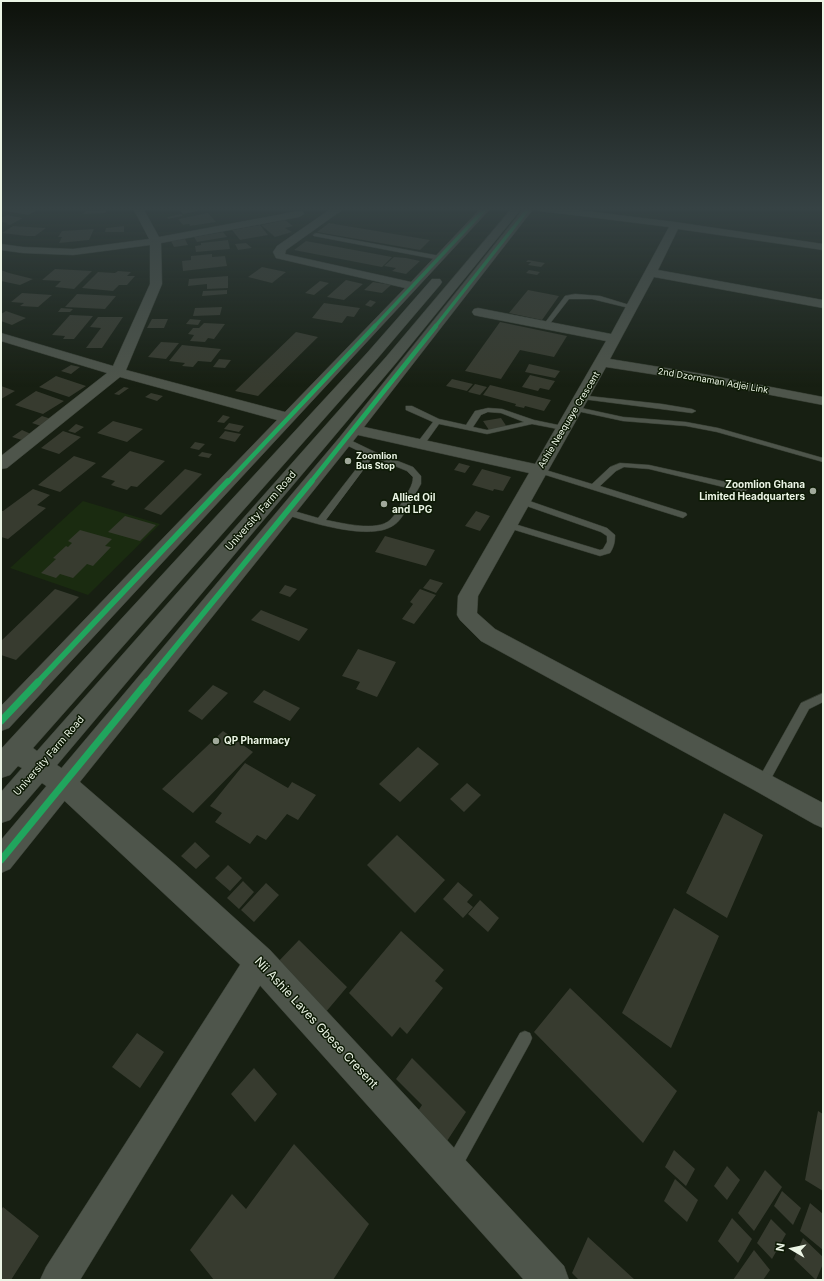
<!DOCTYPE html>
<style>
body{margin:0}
#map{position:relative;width:824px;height:1281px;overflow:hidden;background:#171f12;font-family:Inter,sans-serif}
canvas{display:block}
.frame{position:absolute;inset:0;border:2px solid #ebf4e5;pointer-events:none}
.north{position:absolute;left:772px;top:1229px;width:40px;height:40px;-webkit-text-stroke:3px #0d1a05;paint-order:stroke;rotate:279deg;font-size:11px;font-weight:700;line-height:16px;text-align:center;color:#ebf4e5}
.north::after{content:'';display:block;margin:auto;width:14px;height:18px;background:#ebf4e5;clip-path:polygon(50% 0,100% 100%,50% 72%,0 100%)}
</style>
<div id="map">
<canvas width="824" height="1281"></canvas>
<div class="frame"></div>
<div class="north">N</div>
</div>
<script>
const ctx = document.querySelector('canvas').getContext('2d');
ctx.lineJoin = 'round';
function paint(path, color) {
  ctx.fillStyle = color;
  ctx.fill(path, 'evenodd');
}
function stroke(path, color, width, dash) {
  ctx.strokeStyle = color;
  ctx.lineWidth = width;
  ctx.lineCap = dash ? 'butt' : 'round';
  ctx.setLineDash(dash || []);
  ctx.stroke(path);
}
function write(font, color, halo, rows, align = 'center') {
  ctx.font = font + ' Inter,sans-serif';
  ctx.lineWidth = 3;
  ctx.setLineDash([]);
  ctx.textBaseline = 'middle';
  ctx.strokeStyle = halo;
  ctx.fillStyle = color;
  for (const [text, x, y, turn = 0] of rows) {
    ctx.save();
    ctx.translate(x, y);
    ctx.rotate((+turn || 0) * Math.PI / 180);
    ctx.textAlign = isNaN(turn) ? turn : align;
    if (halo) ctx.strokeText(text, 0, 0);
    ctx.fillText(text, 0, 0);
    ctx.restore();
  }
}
paint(new Path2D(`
 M83,501L160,524L88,595L10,568Z`), '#1a2b10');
paint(new Path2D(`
 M3,208H41L28,215L6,211L9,209Z
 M54,208H76L75,209H52Z
 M174,208H200L202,210L183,214L180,210H177Z
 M107,210L105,213L83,214L86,211Z
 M208,213L216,222L190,226L189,224L183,225L178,219Z
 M181,214L183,216L168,219L167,217Z
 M7,215L23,218L10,225L6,224L8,223L1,222V218Z
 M285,220L293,226L285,228L292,232L275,237L261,225Z
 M329,223L430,240L420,250L317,232Z
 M260,225L268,235L240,240L232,230Z
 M13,226L46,228L35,236H27L2,233Z
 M124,226V232H105L106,228Z
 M94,229L89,240L59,243L62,237H58L62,231Z
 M223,232L227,237L197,242L194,237Z
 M185,239L188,245L174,247L171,241Z
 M228,240L230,249L196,252L195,246L201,245V243Z
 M306,241L392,257L382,267L294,250Z
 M246,243L252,248L238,250L235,244Z
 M212,254V257L225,256L227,266L183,271L182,261L191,260V256Z
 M394,257L406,258L420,261L406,274L392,271L396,268L384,266Z
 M528,260L545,263L541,267L528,265L531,262H526Z
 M262,267L286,272L272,283L248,277Z
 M55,269L92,271L74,289L55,287L61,281L42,280Z
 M1,270L9,273L33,279L20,285L1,281Z
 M529,270L540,272L537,275L526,273Z
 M118,271L131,272L127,276H135L127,285H119L113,291L82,288L98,272L115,273Z
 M228,276V288L207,289V284L188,286L189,279Z
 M346,280L363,284L344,300L327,297Z
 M320,281L329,283L314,295L305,293Z
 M373,282L391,285L382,293L364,290Z
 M227,290V294L202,296L203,291Z
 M528,290L559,296L542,320L509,313Z
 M22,293L52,295L38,307L20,306L24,303L11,302Z
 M77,294L116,296L105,309L65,307Z
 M370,300L376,302L371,307L365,305Z
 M324,303L360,308L354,317L347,316L342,323L312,318Z
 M222,307L220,315L193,316L195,308Z
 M61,308L73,309L70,312H58Z
 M6,311L26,318L12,325L1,321V314Z
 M70,315L93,316L74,339H63L65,336L52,335Z
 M98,317H123L102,348H86L101,328L90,327Z
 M152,319H168L164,328H147Z
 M190,319L201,320L198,325L186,324Z
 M500,322L567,336L554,357L520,350L501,379L465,371Z
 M204,323L225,324L214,339L208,338L205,342L190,341L194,335L188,334L193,328H199Z
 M296,332L318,337L258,396L235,391Z
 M161,342L179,343L166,359L148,357Z
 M182,345L221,349L211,362L198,361L193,367L182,366L185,363L169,361Z
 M219,359L231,360L225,368L213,367Z
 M529,364L560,371L555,378L525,372Z
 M71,365L80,367L71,374L61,371Z
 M530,375L555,381L549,390L540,388L538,391L522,387Z
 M56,376L86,386L69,397L39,387Z
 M452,379L473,384L467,391L446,386Z
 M475,384L487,387L480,395L468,392Z
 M490,385L551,400L544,411L525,406L524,408L515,406L516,404L483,395Z
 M1,386L15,391L1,399Z
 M124,387L129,388L119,395L114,394Z
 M36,391L64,401L43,414L15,405Z
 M151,393L163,396L157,401L145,397Z
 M223,415L230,417L224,423L217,422Z
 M42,416L51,419L41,426L32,423Z
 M501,418L507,427L489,430L483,421Z
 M113,421L143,429L127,442L97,433Z
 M229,423L244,426L239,432L224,429Z
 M76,424L84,427L75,433L68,431Z
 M22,430L31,434L22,440L12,437Z
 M63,431L81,437L59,454L41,448Z
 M225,431L241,434L235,442L219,438Z
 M195,442L205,444L199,450L190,448Z
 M130,451L165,461L137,487L131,486L127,490L111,485L115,481L101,477Z
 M202,452L212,454L209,458L198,456Z
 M74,456L96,463L60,492L38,485Z
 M459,463L470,466L465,473L454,470Z
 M185,469L202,474L161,515L144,509Z
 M482,469L511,477L503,491L494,489L493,491L472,485Z
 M33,489L50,495L37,505L46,508L8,539L1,537V511H3Z
 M476,511L490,516L480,531L465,526Z
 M125,516L156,525L140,541L108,532Z
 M80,530L112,539L105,546L111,547L93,566L87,564L73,578L60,574L56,578L41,573L56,559L53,558L66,546L68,547L72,543L68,541Z
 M385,536L435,550L426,566L375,552Z
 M430,579L443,583L436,593L423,588Z
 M285,585L297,589L290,597L279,593Z
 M55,589L79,597L16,660L1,655V641Z
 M420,589L436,595L414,624L402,619L413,604L410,602Z
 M261,610L308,629L299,641L251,620Z
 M358,649L396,662L377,697L356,689L360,682L342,676Z
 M213,685L228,693L202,720L188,711Z
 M264,690L300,708L290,721L253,702Z
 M223,731L253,752L193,813L162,789Z
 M418,747L439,764L400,802L379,784Z
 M245,763L288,788L292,782L316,795L298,820L287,814L266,840L257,835L250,844L215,822L222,813L210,806Z
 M467,783L481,795L464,812L450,799Z
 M724,813L763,835L727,918L686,893Z
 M397,835L445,880L415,913L367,865Z
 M195,842L210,856L196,869L181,856Z
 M228,865L242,878L230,891L215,878Z
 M243,881L254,892L239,909L227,898Z
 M458,882L473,895L467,902L473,907L463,918L443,899Z
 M266,883L279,895L254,922L241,910Z
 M480,900L499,918L488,932L468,914Z
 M674,908L719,936L671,1048L622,1013Z
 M401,931L444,970L435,981L443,988L407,1034L400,1027L392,1037L349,993Z
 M299,940L347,987L325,1013L276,964Z
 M570,988L677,1091L643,1143L534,1032Z
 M137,1033L164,1052L140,1088L112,1067Z
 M412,1058L466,1112L447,1141L418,1111L422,1105L396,1079Z
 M254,1068L277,1094L255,1122L231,1094Z
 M818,1111L823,1114V1191L805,1180Z
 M294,1144L369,1224L333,1280H214L190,1250L232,1194L246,1209Z
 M674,1150L695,1169L686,1186L665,1167Z
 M727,1166L740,1180L727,1200L714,1186Z
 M765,1170L782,1187L754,1231L738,1213Z
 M675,1179L698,1200L687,1222L664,1201Z
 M782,1191L801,1208L793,1225L774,1206Z
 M810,1203L823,1214V1250L800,1231Z
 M3,1207L39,1236L11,1280H1V1210Z
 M732,1218L752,1239L738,1263L718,1241Z
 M771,1219L786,1234L772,1259L757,1243Z
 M588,1237L635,1280H579L572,1273Z
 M803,1238L823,1257V1264L816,1280L794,1259Z
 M754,1250L770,1270L763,1280H733Z`), '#373b2f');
const service = new Path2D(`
 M316,233L440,256L443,258L440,260L314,236L313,235Z
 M575,294L600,296L636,307L633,309L592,299H569L548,326H544V324L565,296Z
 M579,395L662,404L692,409L696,411L692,413L582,399H579Z
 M406,406H412L439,419L466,425L475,411L488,408L502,409L534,420L563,426L567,428L563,430L532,424L487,434L439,424L424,445H421L417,443L433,422L406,410ZM488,412L501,413L524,422L487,430L473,427L481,415Z
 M572,406L623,417L686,422L718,428L823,458V462L717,432L686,426L623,421L572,410Z
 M342,439H348L375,452L413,467L421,476V484C415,494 403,520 394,525C371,542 309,522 284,514L283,512L287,509L318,518L367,455L342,443ZM373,457L407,471L413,477C413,486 407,493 402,502C399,508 395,515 390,520C377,532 342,523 326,520Z
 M620,463L649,465L744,486L748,489L744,492L649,469L624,467L616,471L600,486L686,513L687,515L683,518L536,472L535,470L539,468L592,484L610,467Z
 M521,498L607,528L615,535C615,542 614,547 610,553L600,556L505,527L504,525L508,522L600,550L603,549L607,542V536L601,532L518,503L517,501L518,499Z
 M823,693V702L809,709L767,786L763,787L759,786L757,782L759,778L801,703Z
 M525,1031L530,1033L532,1038L530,1043L459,1172L453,1174L447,1172L445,1166L447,1160L520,1033Z`);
const minor = new Path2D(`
 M133,208H143L159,237L299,211L303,212L304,214L299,217L161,243L162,284L126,370L285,412L405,288L276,258L273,252L277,246L332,208H343L342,210L286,250L285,254L411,282L481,208H491L9,728L1,731V706L277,420L120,377L7,468L1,469V456L107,373L1,341V333L113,366L150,284V245L73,255L23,253L1,250V244L23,247L73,249L149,239Z
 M524,208H534L364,427L535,464L606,341L478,316L474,315L472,312L474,309L478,308L611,334L669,227L541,211L537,210L536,208H561L675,222L823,244V250L678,229L658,270L823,300V308L654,277L610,359L703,374L823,397V405L703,382L606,367L478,596L477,613L495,629L823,803V828L814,824L754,790L481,641L460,620L457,615L458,596L529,473L358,435L10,869L1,873V840L339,438Z
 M259,946L269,951L274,961L269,971L80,1280H40L46,1267L249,951Z`);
const tertiary = new Path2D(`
 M512,208H522L396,363L57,765L73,776L176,865L270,950L564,1266L569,1280H524L248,972L55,792L42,783L10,820L1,823V792L22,768L18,766L10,775L1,778V749L367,353L432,279H440L442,282L440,285L377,359L33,748L37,751L386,357Z`);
stroke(service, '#353c31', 1);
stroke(minor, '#353c31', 1);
stroke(tertiary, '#353c31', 1);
paint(service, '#4e554b');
paint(minor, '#4e554b');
paint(tertiary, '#4e554b');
stroke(new Path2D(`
 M374,327L486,208
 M435,327L529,208`), '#20a55d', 3.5);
stroke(new Path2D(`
 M228,482L375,326
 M311,482L436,326`), '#20a55d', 4.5);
stroke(new Path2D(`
 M37,683L228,481
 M146,683L312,481`), '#20a55d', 5.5);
stroke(new Path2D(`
 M1,721L38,682
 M1,860L147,682`), '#20a55d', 7);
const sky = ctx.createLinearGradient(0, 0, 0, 387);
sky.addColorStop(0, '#0d110a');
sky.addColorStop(0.54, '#364244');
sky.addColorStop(1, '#36424400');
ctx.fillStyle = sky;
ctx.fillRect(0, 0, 824, 387);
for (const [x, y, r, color] of [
 [348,461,4,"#a1a99b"],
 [813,491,4,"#a1a99b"],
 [384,504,4,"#a1a99b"],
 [216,741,4,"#a1a99b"]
]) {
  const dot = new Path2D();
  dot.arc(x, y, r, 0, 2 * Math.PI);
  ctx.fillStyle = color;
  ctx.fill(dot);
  stroke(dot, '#0d1a05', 1.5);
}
write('9px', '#ebf4e5', '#0d1a05', [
 ["2nd Dzornaman Adjei Link",713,381,10],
 ["Ashie Neequaye Crescent",569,420,-59]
]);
write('bold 9px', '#ebf4e5', '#0d1a05', [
 ["Zoomlion",356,456],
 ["Bus Stop",356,466]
], 'left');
write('bold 10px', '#ebf4e5', '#0d1a05', [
 ["Zoomlion Ghana",805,485,"right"],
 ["Limited Headquarters",805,497,"right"],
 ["Allied Oil",392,498],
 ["and LPG",392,510],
 ["QP Pharmacy",224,741]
], 'left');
write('10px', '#ebf4e5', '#0d1a05', [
 ["University Farm Road",261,511,-49],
 ["University Farm Road",49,756,-49]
]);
write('12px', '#ebf4e5', '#0d1a05', [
 ["Nii Ashie Laves Gbese Cresent",316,1023,47]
]);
</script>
